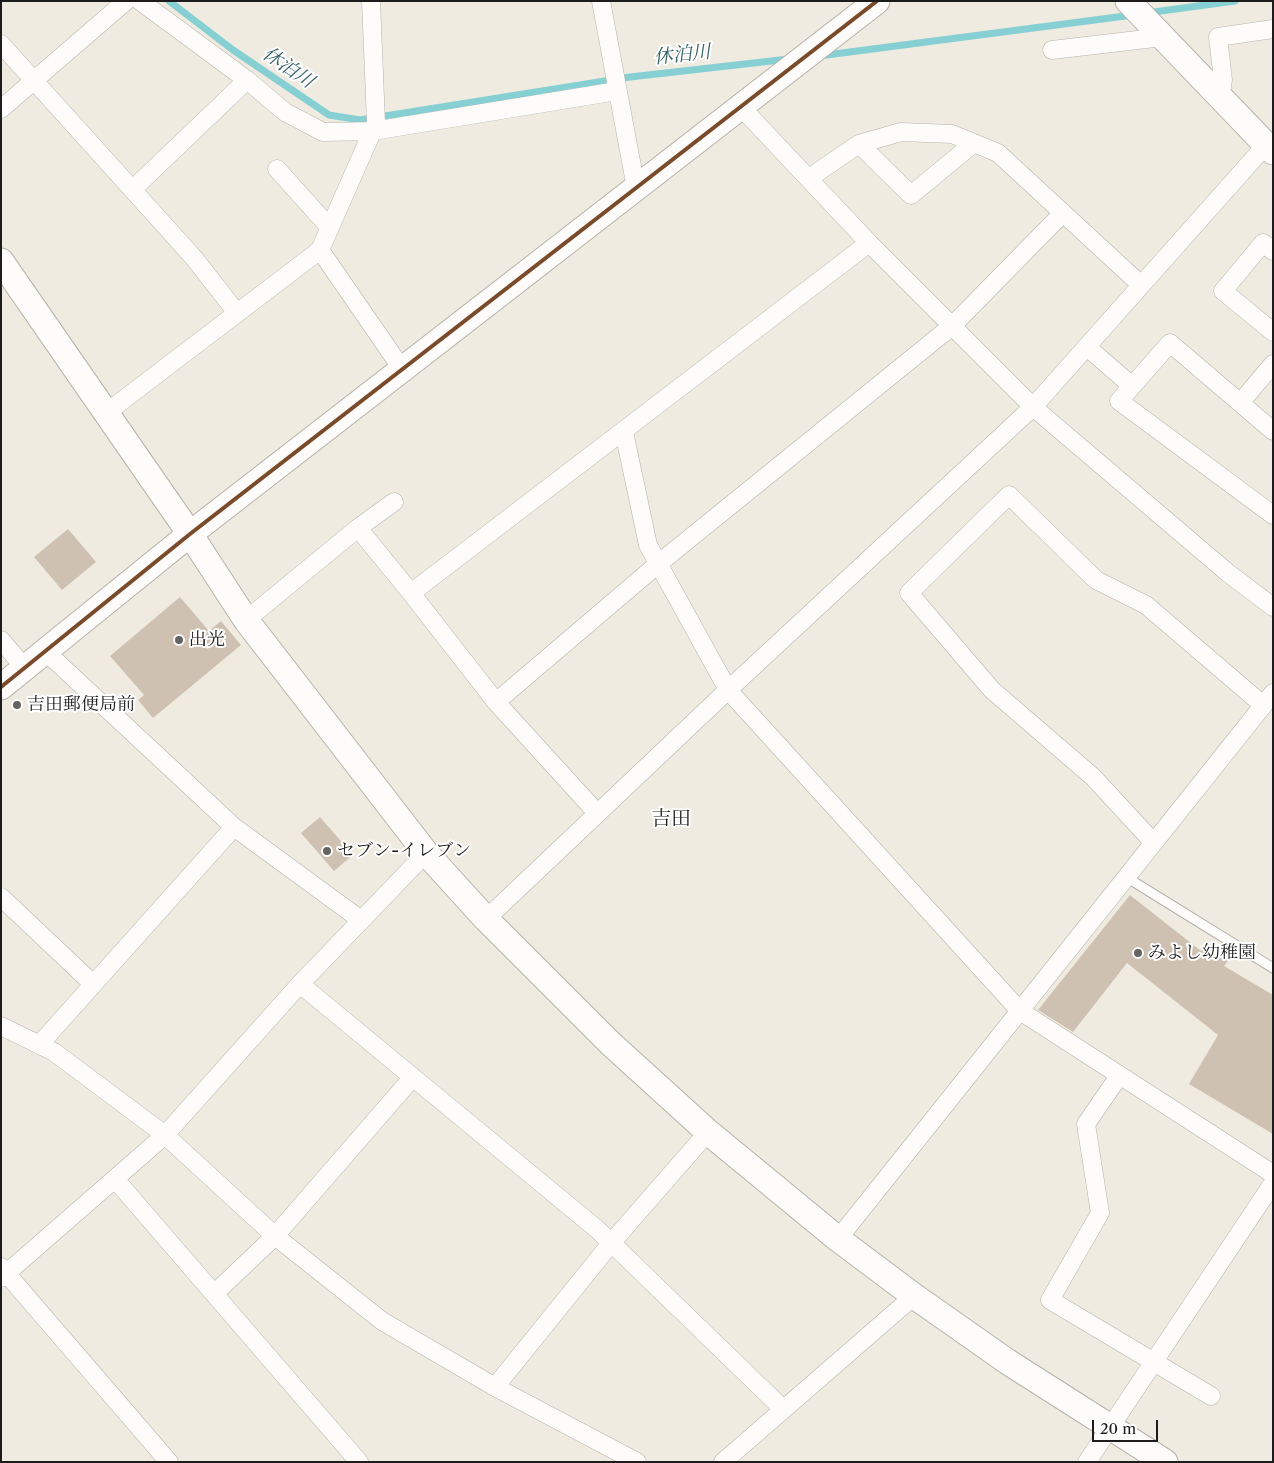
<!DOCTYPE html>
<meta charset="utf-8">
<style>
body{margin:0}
#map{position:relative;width:1274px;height:1463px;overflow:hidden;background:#f0ebe0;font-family:"Libre Caslon Text",serif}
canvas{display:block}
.frame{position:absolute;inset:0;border:2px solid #1c1c1c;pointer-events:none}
.scale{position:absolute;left:1092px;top:1420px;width:66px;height:22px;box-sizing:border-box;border:2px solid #1c1c1c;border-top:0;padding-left:6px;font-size:15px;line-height:18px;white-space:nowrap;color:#1c1c1c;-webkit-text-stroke:4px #fff;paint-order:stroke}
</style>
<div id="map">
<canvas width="1274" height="1463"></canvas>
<div class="frame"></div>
<div class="scale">20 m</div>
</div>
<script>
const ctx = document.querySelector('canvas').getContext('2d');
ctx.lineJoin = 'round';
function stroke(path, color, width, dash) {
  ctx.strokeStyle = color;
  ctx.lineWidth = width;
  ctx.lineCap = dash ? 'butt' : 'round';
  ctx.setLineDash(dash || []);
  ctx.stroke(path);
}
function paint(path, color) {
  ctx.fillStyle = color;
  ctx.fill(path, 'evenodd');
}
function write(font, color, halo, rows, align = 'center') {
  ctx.font = font + ' "Libre Caslon Text","Noto Serif JP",serif';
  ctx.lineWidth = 4;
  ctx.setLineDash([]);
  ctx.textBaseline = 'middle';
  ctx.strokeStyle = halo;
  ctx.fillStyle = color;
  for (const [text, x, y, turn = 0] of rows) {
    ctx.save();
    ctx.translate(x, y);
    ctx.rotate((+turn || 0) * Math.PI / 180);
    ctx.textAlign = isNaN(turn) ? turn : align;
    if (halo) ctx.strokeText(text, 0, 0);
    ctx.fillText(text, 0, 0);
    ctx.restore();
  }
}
stroke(new Path2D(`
 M169,1L233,50L329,115L360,120L630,77L789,59
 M1146,13L1235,1
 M819,56L1133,15`), '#86d0d4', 7);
paint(new Path2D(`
 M68,529L96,562L62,590L34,557Z
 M180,597L209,631L221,621L241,645L153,718L138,700L144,695L110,656Z
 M320,817L353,855L334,871L301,833Z
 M1130,895L1201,951L1206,944L1228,961L1224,966L1273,995V1134L1189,1084L1218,1035L1127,963L1073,1032L1038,1010Z`), '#cfc1b1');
const lane = new Path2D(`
 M1126,877L1273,968`);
const street = new Path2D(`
 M140,1L247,80L285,112L323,132L373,131L617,91
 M601,1L636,188
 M1,44L194,258L237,313
 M1052,50L1163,37
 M1220,98L1223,80L1218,37L1273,29
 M741,107L869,243L1033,407L1228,573L1273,607
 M1,109L126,1
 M859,144L911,195L974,143
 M277,169L330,228
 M809,178L859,144L901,132L952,134L998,153L1141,285
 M133,189L247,80
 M320,250L402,369
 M1273,251L1263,243L1223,291L1273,332
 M1087,347L1132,386
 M1240,403L1273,364
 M106,413L320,250L376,123L371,1
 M1273,431L1170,343L1119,401L1273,515
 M624,432L648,545L728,690L1020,1011L1273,1174
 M358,528L411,593
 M246,620L358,528L394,502
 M1,640L25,668
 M45,651L234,827L361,920
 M496,702L658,564L952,326L1063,213
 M597,813L496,702L411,593L869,243
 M1154,843L1093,777L992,690L909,593L1009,495L1096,580L1146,605L1263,705
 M1,897L93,984
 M486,919L728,690L1033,407L1265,146
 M300,984L598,1230L783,1409
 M1,1026L54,1052L165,1135L275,1236L382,1321L495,1387L637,1462
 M39,1045L234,827
 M1119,1076L1086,1124L1100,1213L1050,1300L1211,1396
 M115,1179L359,1462
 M838,1239L1273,693
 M1,1267L169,1462
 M1,1278L165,1135L300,984L426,853
 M214,1294L275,1236L413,1077
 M495,1387L612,1242L708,1132
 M723,1462L914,1296
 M1087,1462L1273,1183`);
const secondary = new Path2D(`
 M1128,1L1273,152
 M1,261L190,534L246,620L426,853L486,919L610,1043L708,1132L838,1239L914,1296L1008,1362L1165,1462
 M1,687L190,534L877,1`);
stroke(lane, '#b5b2ab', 11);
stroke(street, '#b5b2ab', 19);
stroke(secondary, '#b5b2ab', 27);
stroke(lane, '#fdfcfa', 9);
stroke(street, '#fdfcfa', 18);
stroke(secondary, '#fdfcfa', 25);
stroke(new Path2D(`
 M1,687L190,534L877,1`), '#7a4b2a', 4);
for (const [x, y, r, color] of [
 [179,640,5,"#666461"],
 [17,705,5,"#666461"],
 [327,851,5,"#666461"],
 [1138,953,5,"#666461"]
]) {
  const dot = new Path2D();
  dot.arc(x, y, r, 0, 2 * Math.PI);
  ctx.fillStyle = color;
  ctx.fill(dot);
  stroke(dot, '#fff', 2);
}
write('18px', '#1c1c1c', '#fff', [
 ["出光",189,640],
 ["吉田郵便局前",27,705],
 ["セブン-イレブン",337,851],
 ["みよし幼稚園",1148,953]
], 'left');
write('italic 19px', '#346064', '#fff', [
 ["休泊川",682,55,-6],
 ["休泊川",288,68,34]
]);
write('20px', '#1c1c1c', '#fff', [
 ["吉田",671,819]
]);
</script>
